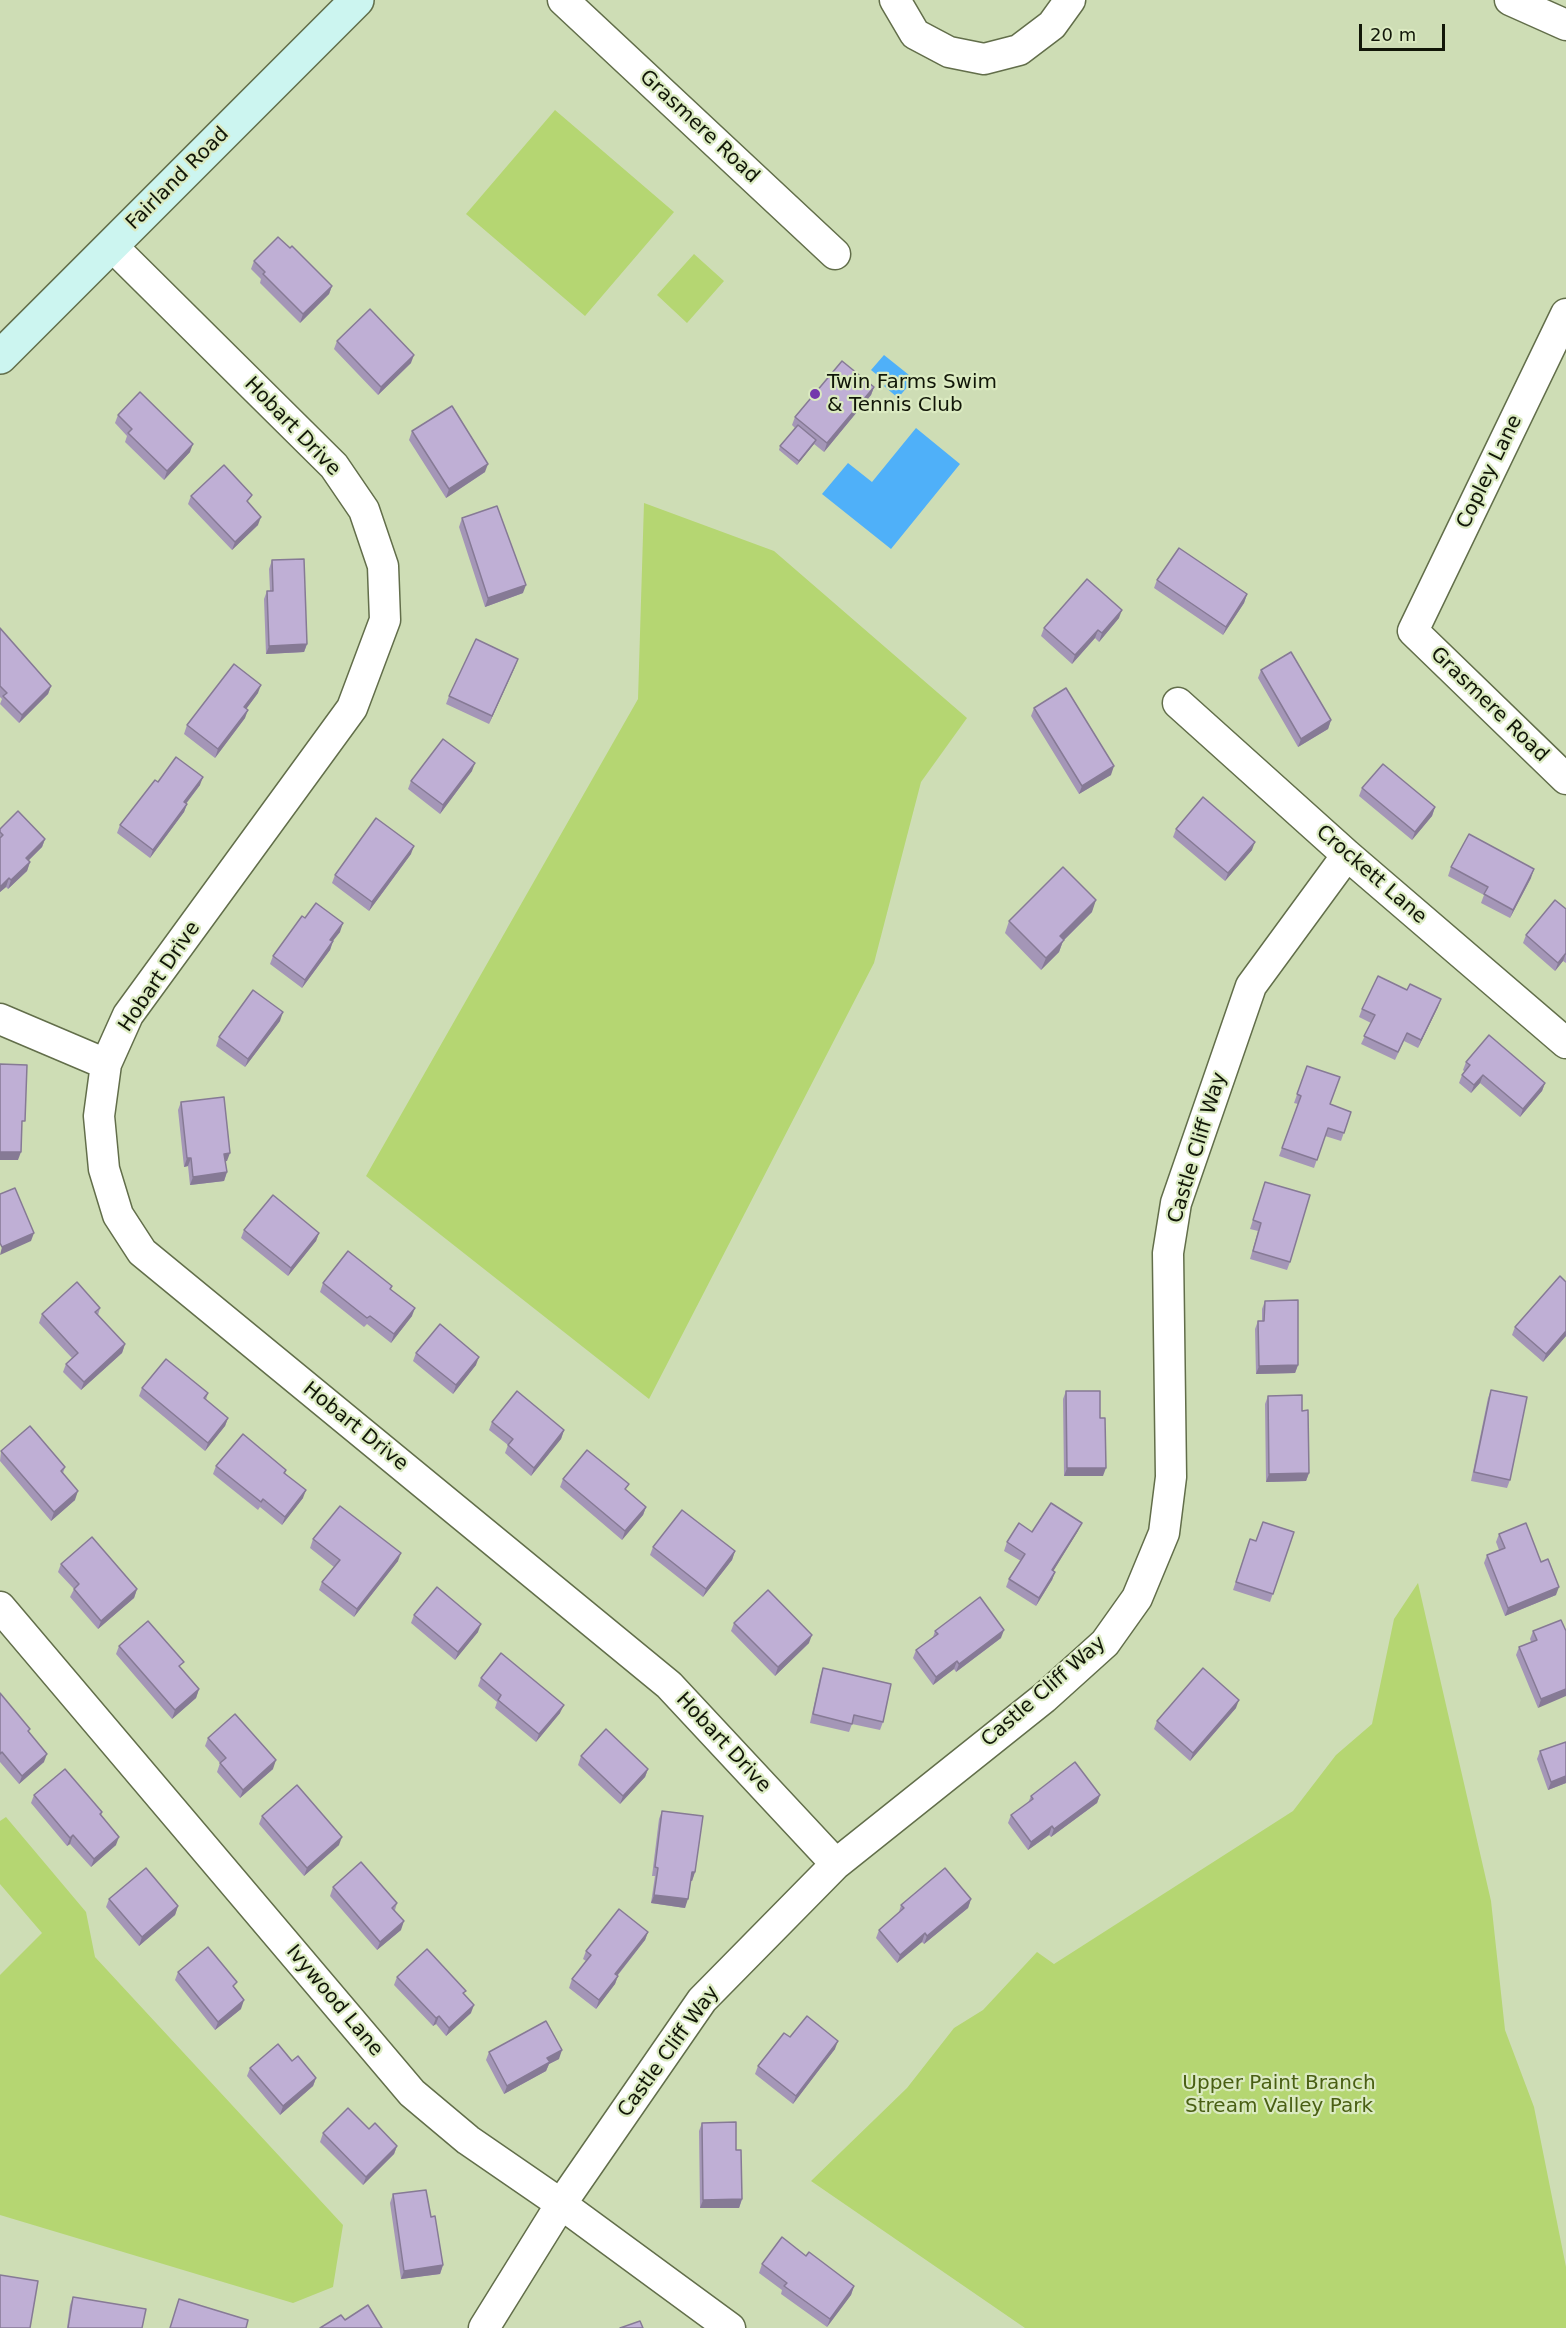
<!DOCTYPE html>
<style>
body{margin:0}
#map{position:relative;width:1566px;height:2328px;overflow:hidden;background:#ceddb5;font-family:"DejaVu Sans",sans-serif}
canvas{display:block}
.scale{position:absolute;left:1359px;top:24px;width:86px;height:27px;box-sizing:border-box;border:3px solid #111608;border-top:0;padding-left:8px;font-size:18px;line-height:21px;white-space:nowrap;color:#111608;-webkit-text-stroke:4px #dbeac1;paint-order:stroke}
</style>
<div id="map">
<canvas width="1566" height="2328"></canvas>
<div class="scale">20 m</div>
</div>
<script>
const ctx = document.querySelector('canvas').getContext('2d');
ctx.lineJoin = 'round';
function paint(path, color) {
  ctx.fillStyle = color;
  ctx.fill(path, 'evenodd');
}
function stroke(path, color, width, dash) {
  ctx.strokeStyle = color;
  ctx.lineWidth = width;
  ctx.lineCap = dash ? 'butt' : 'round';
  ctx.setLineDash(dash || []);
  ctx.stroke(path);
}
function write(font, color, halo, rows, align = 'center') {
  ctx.font = font + ' "DejaVu Sans",sans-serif';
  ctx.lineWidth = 4.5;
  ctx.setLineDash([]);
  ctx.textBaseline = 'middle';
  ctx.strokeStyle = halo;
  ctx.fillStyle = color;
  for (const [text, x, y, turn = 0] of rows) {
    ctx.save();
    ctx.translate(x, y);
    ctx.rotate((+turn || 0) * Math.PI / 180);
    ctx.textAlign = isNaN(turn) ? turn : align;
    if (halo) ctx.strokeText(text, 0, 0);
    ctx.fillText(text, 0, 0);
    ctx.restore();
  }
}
paint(new Path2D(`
 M555,110L674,212L585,316L466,214Z
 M694,254L724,281L687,323L657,295Z
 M644,503L774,551L967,718L921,782L874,963L649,1399L366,1176L638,699Z
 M1418,1583L1491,1901L1505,2030L1534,2107L1566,2267V2328H1025L811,2181L907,2088L954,2028L983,2010L1037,1952L1054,1964L1293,1811L1336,1755L1372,1724L1394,1619Z
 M6,1817L86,1912L95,1957L343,2225L333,2287L293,2303L0,2215V1975L42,1933L0,1884V1821Z`), '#b5d672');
paint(new Path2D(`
 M884,355L914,379L898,398L884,386L887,383L871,370Z
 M916,428L960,464L891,549L822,494L848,463L872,482Z`), '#4fb0f9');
const minor = new Path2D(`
 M563,0L835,254
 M895,0L915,34L949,52L984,59L1019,50L1052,25L1070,0
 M1510,0L1566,25
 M112,246L334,466L364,510L383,566L385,620L352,708L128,1015L106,1064L99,1116L104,1169L118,1215L142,1252L669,1685L836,1864
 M1566,314L1413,631L1566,779
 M1178,703L1347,855L1566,1043
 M0,1019L106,1064
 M0,1607L412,2093L468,2140L561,2204L730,2328
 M484,2328L561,2204L702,2000L836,1864L1044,1698L1105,1643L1137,1598L1164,1533L1171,1477L1168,1253L1176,1203L1251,986L1347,855`);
const secondary = new Path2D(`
 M0,357L357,0`);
stroke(minor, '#626e4a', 33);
stroke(secondary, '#626e4a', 36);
stroke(minor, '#fff', 30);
stroke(secondary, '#ccf5f0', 33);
paint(new Path2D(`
 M254,261L332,286L329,294L300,323L260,283L261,279L251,269Z
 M337,341L411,363L378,395L334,349Z
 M874,387L871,395L824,452L814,444L797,465L779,450L780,446L795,428L792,425L795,417Z
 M118,415L190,452L164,480L125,442L127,436L115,423Z
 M412,431L485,472L446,498L409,440Z
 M191,496L249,504L258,525L232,550L188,504Z
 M462,518L523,593L485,607L459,527Z
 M272,560L307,644L304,652L266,654L264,599L267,591H270L269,569Z
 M1157,580L1247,594L1244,603L1223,635L1154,588Z
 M1119,618L1099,642L1095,638L1072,664L1041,636L1044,628Z
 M0,628L51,686L48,694L19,723L0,704L2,699L0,697Z
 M518,659L489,724L446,704L449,696Z
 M1261,670L1331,720L1328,729L1298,747L1258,678Z
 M258,693L246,709L245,718L215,758L184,734L187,725Z
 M1034,708L1111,775L1079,794L1031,716Z
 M472,771L440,814L408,789L411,781Z
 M158,782L200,785L186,804H187L184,812L150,858L117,833L120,825Z
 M1362,788L1435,807L1432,816L1412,840L1359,796Z
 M0,829L45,839L42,847L28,861L30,862L27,871L8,889L6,887L0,892Z
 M1176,829L1252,850L1225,881L1173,837Z
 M411,854L369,911L332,883L335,875Z
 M1451,867L1531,878L1510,918L1481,903L1484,895L1448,876Z
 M1566,909V963L1563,961L1555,971L1523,943L1526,935Z
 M1092,912L1063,941L1059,952L1041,970L1005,933L1009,921Z
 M305,918L340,932L333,941L330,950L302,988L270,964L273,956Z
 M1438,1007L1418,1048L1404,1041L1395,1060L1361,1044L1371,1023L1359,1017L1362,1009Z
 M280,1021L245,1067L216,1046L219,1037Z
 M1466,1062L1545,1083L1542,1091L1520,1117L1480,1083L1471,1093L1459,1083L1462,1075L1465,1072L1463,1070Z
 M1307,1066L1330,1104L1351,1112L1341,1141L1325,1136L1314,1168L1279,1156L1298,1104L1294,1103Z
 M181,1102L227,1161H225L227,1172L224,1181L190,1185L188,1166L184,1167L178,1110Z
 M1265,1182L1290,1262L1287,1270L1250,1259L1258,1231L1250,1229Z
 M244,1230L319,1233L316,1241L288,1276L241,1238Z
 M1566,1282V1336L1543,1362L1512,1335L1515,1327Z
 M323,1283L391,1290L412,1316L391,1343L367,1324L364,1327L320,1292Z
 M1265,1301L1298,1365L1295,1373L1256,1374L1255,1329L1258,1321H1262V1309Z
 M100,1308L98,1315L125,1344L122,1353L81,1390L63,1372L66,1364L72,1358L39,1323L42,1314Z
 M416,1353L476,1365L453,1394L413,1361Z
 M142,1388L208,1393L206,1400L228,1418L225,1426L205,1451L139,1396Z
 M1491,1390L1510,1480L1507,1488L1471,1481L1488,1398Z
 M1066,1391L1100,1418L1103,1476H1064L1063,1399Z
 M1268,1396L1302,1411L1309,1473L1306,1481L1266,1482L1265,1404Z
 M492,1422L564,1430L561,1439L531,1476L505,1453L508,1445L489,1430Z
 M1,1451L65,1467L63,1473L75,1500L51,1521L0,1461Z
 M216,1466L286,1470L285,1473L303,1498L282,1525L260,1507L258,1510L213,1474Z
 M563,1479L646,1507L643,1515L622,1540L560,1487Z
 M1078,1531L1053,1571L1055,1572L1052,1580L1036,1606L1006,1587L1009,1579L1021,1561L1004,1551L1007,1542L1032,1532Z
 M1294,1532L1270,1602L1233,1590L1250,1539L1256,1541Z
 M1499,1534L1541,1562L1556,1595L1505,1616L1484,1563L1487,1555L1499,1550L1496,1542Z
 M313,1539L398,1561L354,1617L319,1590L322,1582L334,1567L310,1548Z
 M653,1547L735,1551L732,1560L703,1597L650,1555Z
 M61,1564L137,1589L134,1598L98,1629L70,1597L74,1589L58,1572Z
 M414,1615L478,1632L455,1660L411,1623Z
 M734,1623L809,1643L775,1676L731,1631Z
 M935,1631L1001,1638L956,1672L954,1669L933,1685L913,1658L916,1650L933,1637Z
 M1533,1631H1566L1538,1708L1516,1655L1519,1647L1531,1642L1530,1639Z
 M119,1646L199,1689L196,1698L172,1719L116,1654Z
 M823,1668L883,1722L880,1730L852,1724L849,1732L810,1723L820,1677Z
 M481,1678L560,1713L536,1742L495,1708L497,1702L478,1686Z
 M0,1693L29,1732L44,1762L19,1784L0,1762Z
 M1236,1708L1190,1761L1154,1729L1157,1721Z
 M208,1738L273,1769L240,1798L217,1772L220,1763L205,1746Z
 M1566,1742V1783L1548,1790L1537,1759L1540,1751Z
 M581,1756L648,1769L645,1777L620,1804L578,1765Z
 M34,1795L102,1812L101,1816L116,1845L91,1867L70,1844L67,1846L31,1803Z
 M1100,1795L1097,1803L1051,1837L1049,1835L1028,1850L1008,1823L1011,1815L1028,1803L1031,1796Z
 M662,1811L695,1872L692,1881H690L685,1908L651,1903L655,1876H652L659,1819Z
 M262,1816L339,1845L304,1876L259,1824Z
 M333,1887L397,1903L395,1910L401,1930L377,1950L330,1896Z
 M109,1899L178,1906L175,1915L139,1946L106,1907Z
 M971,1899L968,1908L924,1944L922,1942L897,1963L876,1938L879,1930L899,1912L901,1905Z
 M648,1932L645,1940L618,1975L615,1984L596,2009L569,1988L572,1979L586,1961L583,1959L586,1951Z
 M178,1972L235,1988L241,2009L215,2030L175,1980Z
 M397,1977L465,1994L471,2013L446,2036L436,2024L433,2026L394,1985Z
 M790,2037L835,2049L793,2104L755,2074L758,2066Z
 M489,2052L559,2059L549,2064L546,2071L504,2094L486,2060Z
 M292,2061L316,2078L313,2086L280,2115L247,2076L250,2068Z
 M702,2123L736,2150L742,2199L739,2208H700L699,2131Z
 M369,2129L397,2146L394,2154L363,2185L320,2142L323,2133Z
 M393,2194L431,2217L443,2265L440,2274L401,2279L390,2203Z
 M806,2256L854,2286L851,2295L827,2327L781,2294L782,2290L759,2273L762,2264Z
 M73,2297L142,2328H67L70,2305Z`), '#a496b7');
paint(new Path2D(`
 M332,286L329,294L300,323L303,314Z
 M414,355L411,363L378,395L381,387Z
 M874,387L871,395L824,452L827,443Z
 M816,440L814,444L797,465L799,461Z
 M193,444L190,452L164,480L167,471Z
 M488,464L485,472L446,498L449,489Z
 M261,517L258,525L232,550L235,542Z
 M526,585L523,593L485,607L488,598Z
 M1247,594L1244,603L1223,635L1226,627Z
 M1122,610L1119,618L1099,642L1102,633Z
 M1098,630L1095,638L1072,664L1075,655Z
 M307,644L304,652L266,654L269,646Z
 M518,659L515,667L489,724L492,716Z
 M261,685L258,693L241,716L244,707Z
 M51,686L48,694L19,723L22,715Z
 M248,710L245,718L215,758L218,749Z
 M1331,720L1328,729L1298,747L1301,739Z
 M475,763L472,771L440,814L443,805Z
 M1114,766L1111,775L1079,794L1082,786Z
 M203,777L200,785L181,810L184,802Z
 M187,804L184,812L150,858L153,850Z
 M1435,807L1432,816L1412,840L1415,832Z
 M45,839L42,847L23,866L26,858Z
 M1255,842L1252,850L1225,881L1228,873Z
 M414,846L411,854L369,911L372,902Z
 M30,862L27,871L8,889L11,880Z
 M1534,869L1531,878L1510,918L1513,910Z
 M9,878L6,887L0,892V887Z
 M1096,900L1092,912L1063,941L1059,952L1041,970L1046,958L1060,936Z
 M343,923L340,932L327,948L330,940Z
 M333,941L330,950L302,988L305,980Z
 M1566,953L1563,961L1555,971L1558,963Z
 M1441,999L1438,1007L1418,1048L1421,1040Z
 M283,1012L280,1021L245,1067L248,1059Z
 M1483,1075L1480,1083L1471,1093L1474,1085Z
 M1545,1083L1542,1091L1520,1117L1523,1109Z
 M0,1152H21L18,1160H0Z
 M230,1153L227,1161L221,1162L224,1154Z
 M187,1158H191L188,1166L184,1167Z
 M227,1172L224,1181L190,1185L193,1177Z
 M34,1233L31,1241L0,1255L2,1247Z
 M319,1233L316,1241L288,1276L291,1268Z
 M415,1308L412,1316L391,1343L394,1334Z
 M1566,1331V1336L1543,1362L1546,1354Z
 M125,1344L122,1353L81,1390L84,1382Z
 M479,1357L476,1365L453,1394L456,1385Z
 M1298,1365L1295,1373L1256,1374L1259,1366Z
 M228,1418L225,1426L205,1451L208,1443Z
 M564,1430L561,1439L531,1476L534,1468Z
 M1067,1468H1106L1103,1476H1064Z
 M1309,1473L1306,1481L1266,1482L1269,1474Z
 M306,1490L303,1498L282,1525L285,1517Z
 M78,1491L75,1500L51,1521L54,1512Z
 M646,1507L643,1515L622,1540L625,1531Z
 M1082,1523L1078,1531L1049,1578L1052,1570Z
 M735,1551L732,1560L703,1597L706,1589Z
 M401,1553L398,1561L354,1617L357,1609Z
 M1055,1572L1052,1580L1036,1606L1039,1598Z
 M1559,1587L1556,1595L1505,1616L1508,1608Z
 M137,1589L134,1598L98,1629L101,1621Z
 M481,1624L478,1632L455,1660L458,1652Z
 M1004,1630L1001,1638L956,1672L959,1664Z
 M812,1635L809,1643L775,1676L778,1667Z
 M957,1661L954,1669L933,1685L936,1677Z
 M199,1689L196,1698L172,1719L175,1710Z
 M1566,1689V1696L1538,1708L1541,1699Z
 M1239,1700L1236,1708L1190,1761L1193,1753Z
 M564,1705L560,1713L536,1742L539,1734Z
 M47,1754L44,1762L19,1784L22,1776Z
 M276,1760L273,1769L240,1798L243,1790Z
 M648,1769L645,1777L620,1804L623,1796Z
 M1566,1776V1783L1548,1790L1551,1782Z
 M1100,1795L1097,1803L1051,1837L1054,1829Z
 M1052,1826L1049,1835L1028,1850L1031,1842Z
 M73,1835L70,1844L67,1846L70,1838Z
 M119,1837L116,1845L91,1867L94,1859Z
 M342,1837L339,1845L304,1876L307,1868Z
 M692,1872H695L692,1881L688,1880Z
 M654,1895L688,1899L685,1908L651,1903Z
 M971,1899L968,1908L924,1944L927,1936Z
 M178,1906L175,1915L139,1946L142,1937Z
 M404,1921L401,1930L377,1950L380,1942Z
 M648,1932L645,1940L612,1982L615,1974Z
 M925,1933L922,1942L897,1963L900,1955Z
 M618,1976L615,1984L596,2009L599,2000Z
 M244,2000L241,2009L215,2030L218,2022Z
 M474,2005L471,2013L446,2036L449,2028Z
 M439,2016L436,2024L433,2026L436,2018Z
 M838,2041L835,2049L793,2104L796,2096Z
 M562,2050L559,2059L549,2064L546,2071L504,2094L507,2086L547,2058Z
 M316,2078L313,2086L280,2115L283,2106Z
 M397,2146L394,2154L363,2185L366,2177Z
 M742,2199L739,2208H700L703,2200Z
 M443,2265L440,2274L401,2279L404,2271Z
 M854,2286L851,2295L827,2327L830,2319Z`), '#867a95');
const building = new Path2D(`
 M278,237L290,248L292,246L332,286L303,314L263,274L265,272L254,261Z
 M370,309L414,355L381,387L337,341Z
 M842,361L874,387L827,443L795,417Z
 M140,392L193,444L167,471L128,433L132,429L118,415Z
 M452,406L488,464L449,489L412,431Z
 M798,425L816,440L799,461L780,446Z
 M224,465L252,495L247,501L261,517L235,542L191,496Z
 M497,506L526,585L488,598L462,518Z
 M1179,548L1247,594L1226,627L1157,580Z
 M304,559L307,644L269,646L267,591H273L272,560Z
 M1087,579L1122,610L1102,633L1098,630L1075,655L1044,628Z
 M0,628L51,686L22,715L3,696L7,693L0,686Z
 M476,639L518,659L492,716L449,696Z
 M1291,652L1331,720L1301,739L1261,670Z
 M234,664L261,685L244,707L248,710L218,749L187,725Z
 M1066,688L1114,766L1082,786L1034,708Z
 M443,739L475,763L443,805L411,781Z
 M176,757L203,777L184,802L187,804L153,850L120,825L155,780L158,782Z
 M1383,764L1435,807L1415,832L1362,788Z
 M1203,797L1255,842L1228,873L1176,829Z
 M18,811L45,839L26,858L30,862L11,880L9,878L0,887V838L3,835L0,832V829Z
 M376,818L414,846L372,902L335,875Z
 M1469,834L1534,869L1513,910L1484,894L1488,887L1451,867Z
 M1063,867L1096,900L1060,936L1064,940L1046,958L1009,921Z
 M1555,900L1566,909V953L1558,963L1526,935Z
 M316,903L343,923L330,940L333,941L305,980L273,956L302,916L305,918Z
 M1378,976L1407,990L1410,984L1441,999L1421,1040L1407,1033L1398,1052L1364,1036L1375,1015L1362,1009Z
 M253,990L283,1012L248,1059L219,1037Z
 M1489,1035L1545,1083L1523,1109L1483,1075L1474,1085L1462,1075L1470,1065L1466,1062Z
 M0,1064L27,1065L25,1121H22L21,1152H0Z
 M1307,1066L1340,1077L1330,1104L1351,1112L1344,1133L1328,1128L1317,1160L1282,1148L1301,1096L1297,1094Z
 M224,1097L230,1153L224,1154L227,1172L193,1177L191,1158H187L181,1102Z
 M1265,1182L1310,1195L1290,1262L1253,1251L1261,1223L1253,1220Z
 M15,1188L34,1233L2,1247L0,1243V1194Z
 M273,1195L319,1233L291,1268L244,1230Z
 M348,1251L392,1286L390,1289L415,1308L394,1334L370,1316L367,1318L323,1283Z
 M1560,1276L1566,1282V1331L1546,1354L1515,1327Z
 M77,1282L100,1308L95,1312L125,1344L84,1382L66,1364L78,1353L42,1314Z
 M1298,1300V1365L1259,1366L1258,1321H1264L1265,1301Z
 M440,1324L479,1357L456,1385L416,1353Z
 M166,1359L208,1393L204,1398L228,1418L208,1443L142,1388Z
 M1491,1390L1527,1397L1510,1480L1474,1472Z
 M517,1391L564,1430L534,1468L508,1445L513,1439L492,1422Z
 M1066,1391H1100V1418H1105L1106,1468H1067Z
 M1302,1395V1411L1308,1410L1309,1473L1269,1474L1268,1396Z
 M30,1426L65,1467L61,1471L78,1491L54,1512L1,1451Z
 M243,1434L286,1470L284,1473L306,1490L285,1517L263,1499L261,1502L216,1466Z
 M587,1450L629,1484L625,1489L646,1507L625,1531L563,1479Z
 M1051,1503L1082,1523L1052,1570L1055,1572L1039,1598L1009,1579L1025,1554L1007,1542L1019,1523L1032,1532Z
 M340,1506L401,1553L357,1609L322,1582L340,1560L313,1539Z
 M682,1510L735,1551L706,1589L653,1547Z
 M1263,1522L1294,1532L1273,1594L1236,1582L1250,1539L1256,1541Z
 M1526,1523L1541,1562L1548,1559L1559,1587L1508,1608L1487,1555L1505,1548L1499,1534Z
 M92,1537L137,1589L101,1621L74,1589L79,1584L61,1564Z
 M437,1587L481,1624L458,1652L414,1615Z
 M768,1590L812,1635L778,1667L734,1623Z
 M980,1597L1004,1630L959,1664L957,1661L936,1677L916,1650L938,1634L935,1631Z
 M1561,1620L1566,1631V1689L1541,1699L1519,1647L1537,1640L1533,1631Z
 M148,1621L184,1662L179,1666L199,1689L175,1710L119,1646Z
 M501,1653L564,1705L539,1734L498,1700L501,1695L481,1678Z
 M823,1668L891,1684L883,1722L854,1715L852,1724L813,1714Z
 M1203,1668L1239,1700L1193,1753L1157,1721Z
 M0,1693L30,1729L28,1731L47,1754L22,1776L2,1752L0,1754Z
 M235,1714L276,1760L243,1790L220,1763L226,1758L208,1738Z
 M606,1729L648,1769L623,1796L581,1756Z
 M1566,1742V1776L1551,1782L1540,1751Z
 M1075,1762L1100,1795L1054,1829L1052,1826L1031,1842L1011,1815L1033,1799L1031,1796Z
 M65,1769L102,1812L100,1814L119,1837L94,1859L73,1835L70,1838L34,1795Z
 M297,1785L342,1837L307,1868L262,1816Z
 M662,1811L703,1816L695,1872H692L688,1899L654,1895L658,1868L655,1867Z
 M361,1862L397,1903L392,1908L404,1921L380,1942L333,1887Z
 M146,1868L178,1906L142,1937L109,1899Z
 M945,1868L971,1899L927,1936L925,1933L900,1955L879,1930L904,1908L901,1905Z
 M619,1909L648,1932L615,1974L618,1976L599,2000L572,1979L591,1955L586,1951Z
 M208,1947L237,1982L233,1986L244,2000L218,2022L178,1972Z
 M427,1949L466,1991L463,1993L474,2005L449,2028L439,2016L436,2018L397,1977Z
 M807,2016L838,2041L796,2096L758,2066L784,2033L790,2037Z
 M546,2021L562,2050L547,2058L550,2062L507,2086L489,2052Z
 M278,2044L292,2061L298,2056L316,2078L283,2106L250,2068Z
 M348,2108L369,2129L375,2123L397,2146L366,2177L323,2133Z
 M736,2122V2150H741L742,2199L703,2200L702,2123Z
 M426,2190L431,2217L435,2216L443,2265L404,2271L393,2194Z
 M782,2237L806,2256L809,2252L854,2286L830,2319L784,2286L787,2283L762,2264Z
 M0,2275L38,2281L30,2328H0Z
 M73,2297L146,2309L142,2328H68Z
 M179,2299L248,2320L246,2328H170Z
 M368,2305L382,2328H320L341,2315L345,2320Z
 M640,2321L643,2328H620Z`);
paint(building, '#bfafd5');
stroke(building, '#867a95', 1.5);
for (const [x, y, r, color] of [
 [815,394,6,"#7437ac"]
]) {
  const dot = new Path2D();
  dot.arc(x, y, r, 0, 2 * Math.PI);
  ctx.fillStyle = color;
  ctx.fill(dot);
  stroke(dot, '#dbeac1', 2);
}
write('20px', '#111608', '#dbeac1', [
 ["Grasmere Road",699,127,43],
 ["Fairland Road",178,179,-45],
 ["Hobart Drive",292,427,46],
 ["Copley Lane",1490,472,-64],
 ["Grasmere Road",1489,705,44],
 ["Crockett Lane",1371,875,41],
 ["Hobart Drive",160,977,-56],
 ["Castle Cliff Way",1198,1148,-73],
 ["Hobart Drive",355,1427,39],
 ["Castle Cliff Way",1044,1692,-41],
 ["Hobart Drive",723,1743,47],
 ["Ivywood Lane",334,2001,50],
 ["Castle Cliff Way",669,2052,-54]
]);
write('20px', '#111608', '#dbeac1', [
 ["Twin Farms Swim",827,383],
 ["& Tennis Club",827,406]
], 'left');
write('20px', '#495f13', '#dbeac1', [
 ["Upper Paint Branch",1279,2084],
 ["Stream Valley Park",1279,2107]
]);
</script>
